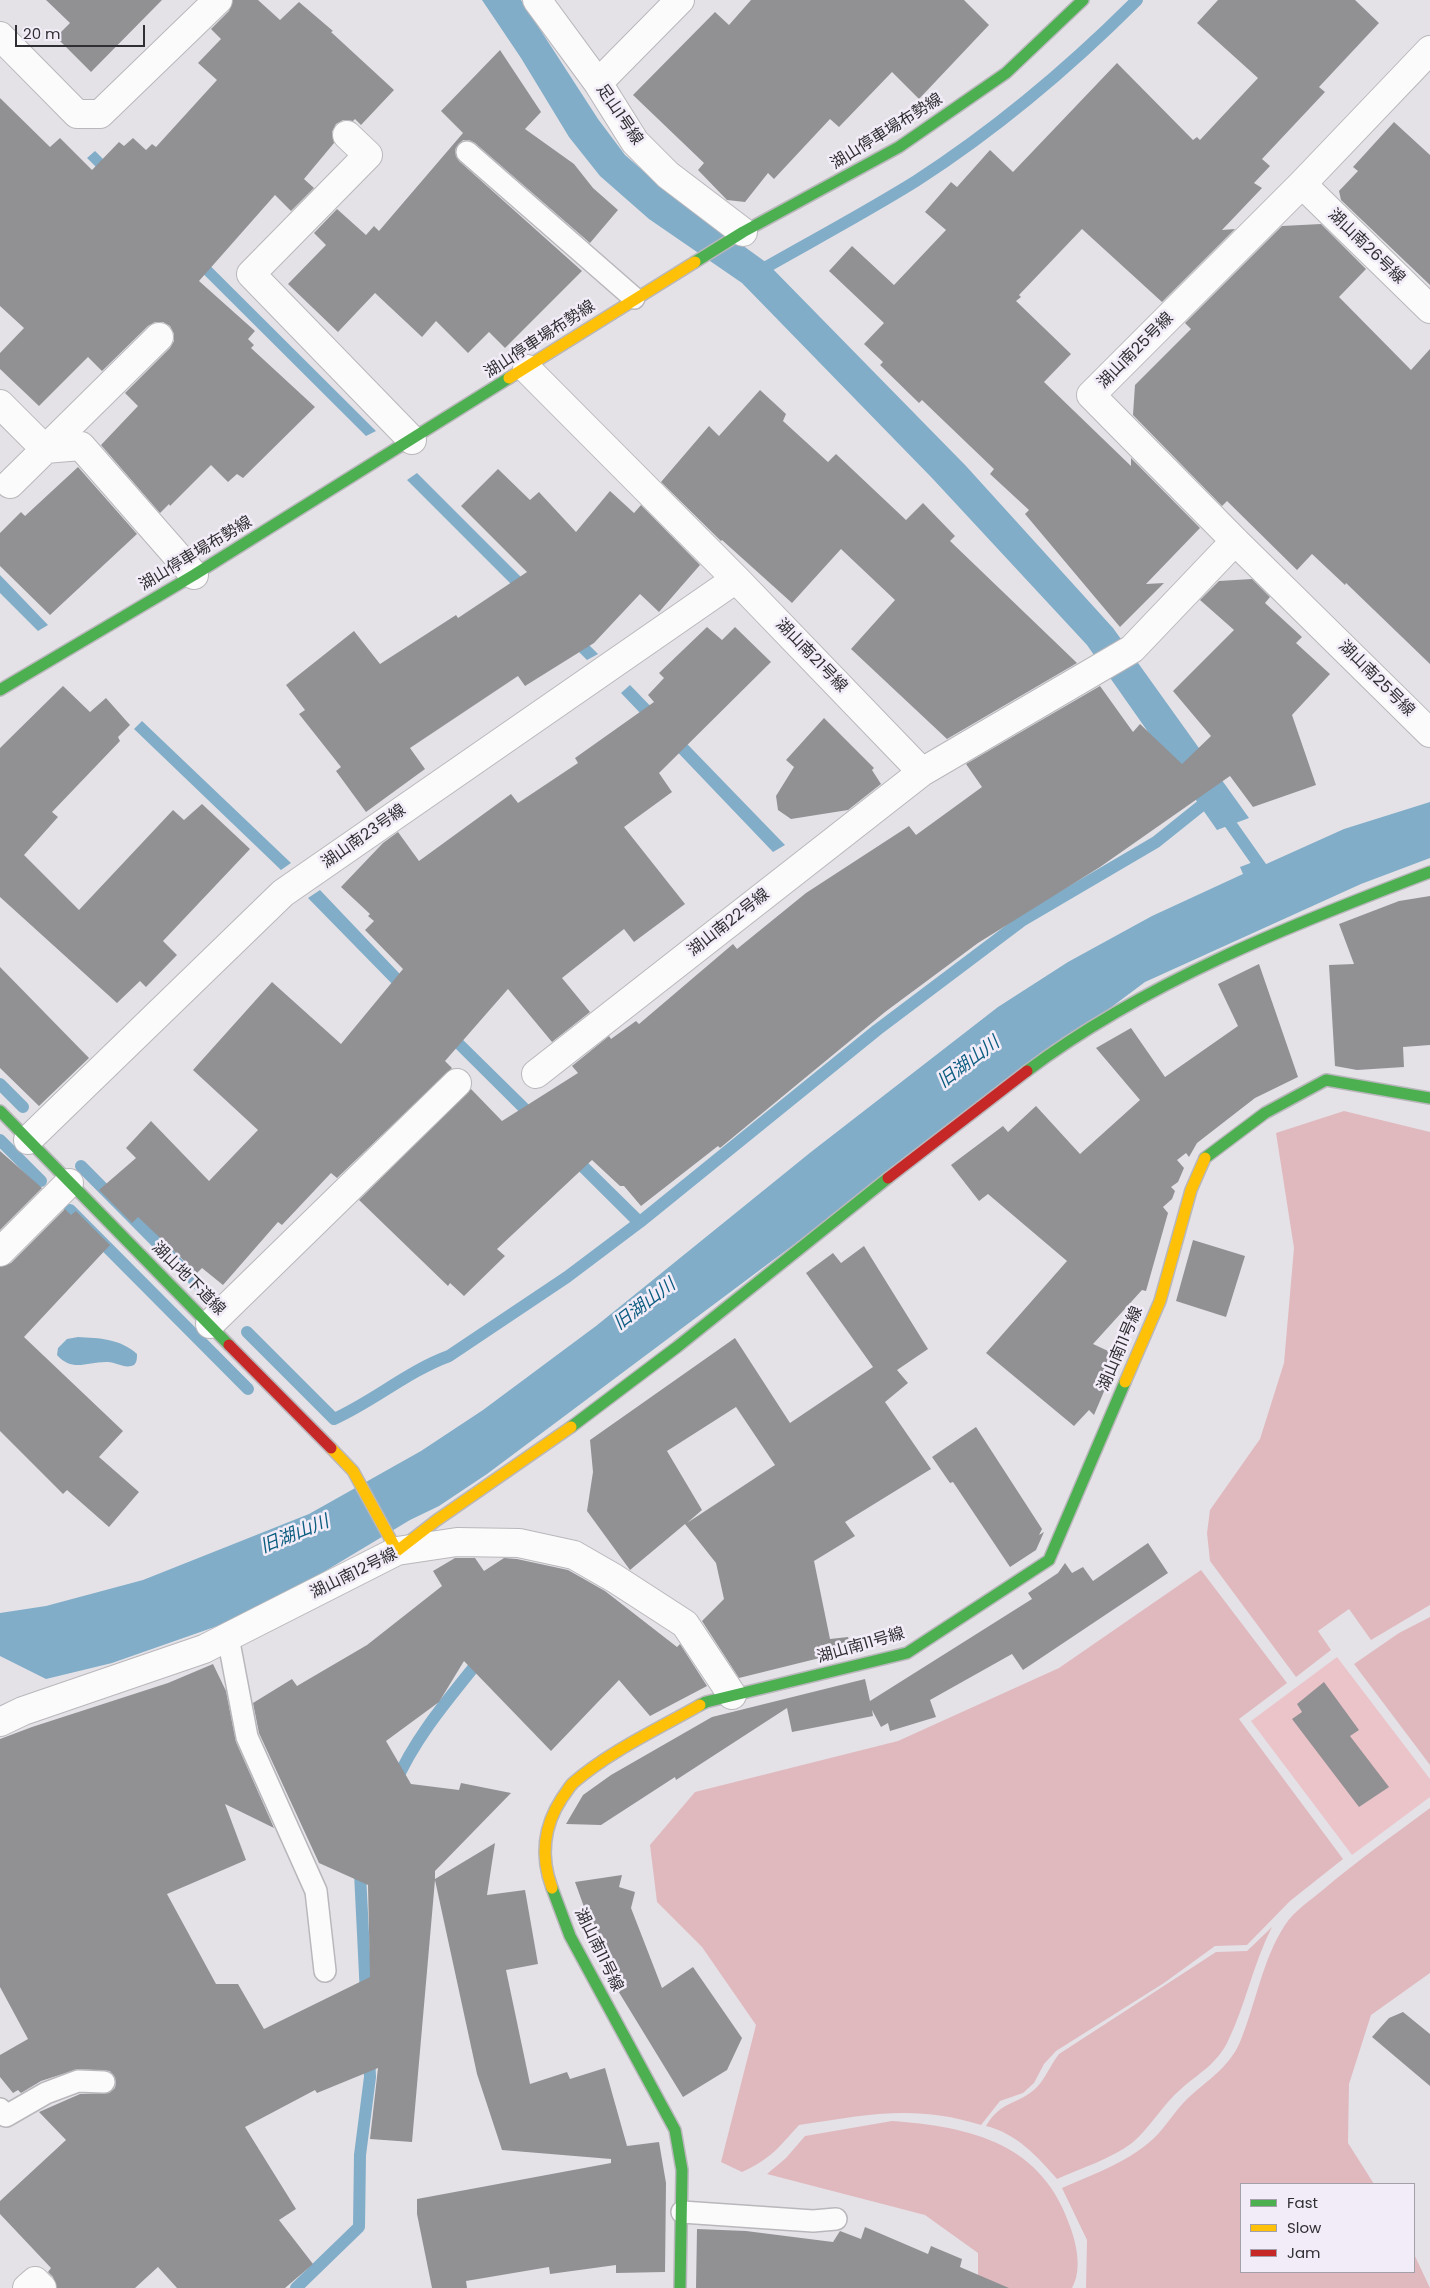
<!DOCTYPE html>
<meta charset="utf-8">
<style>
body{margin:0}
#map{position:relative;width:1430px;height:2288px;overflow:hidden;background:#e4e2e7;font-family:Poppins,sans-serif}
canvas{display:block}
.legend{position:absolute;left:1240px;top:2183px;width:175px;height:90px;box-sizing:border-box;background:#f1ecf7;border:1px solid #a4a0a9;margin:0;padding:6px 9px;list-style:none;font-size:15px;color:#302f33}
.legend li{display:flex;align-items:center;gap:10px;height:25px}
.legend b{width:25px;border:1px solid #a4a0a9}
.scale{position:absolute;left:15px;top:25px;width:130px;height:22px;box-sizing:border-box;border:2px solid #302f33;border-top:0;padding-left:6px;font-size:15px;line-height:18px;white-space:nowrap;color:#302f33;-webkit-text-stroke:4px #f1ecf7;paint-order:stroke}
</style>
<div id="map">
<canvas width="1430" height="2288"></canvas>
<ul class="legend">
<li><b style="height:6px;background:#4caf50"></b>Fast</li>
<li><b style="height:6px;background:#ffc107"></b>Slow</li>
<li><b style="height:6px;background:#c62828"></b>Jam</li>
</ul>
<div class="scale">20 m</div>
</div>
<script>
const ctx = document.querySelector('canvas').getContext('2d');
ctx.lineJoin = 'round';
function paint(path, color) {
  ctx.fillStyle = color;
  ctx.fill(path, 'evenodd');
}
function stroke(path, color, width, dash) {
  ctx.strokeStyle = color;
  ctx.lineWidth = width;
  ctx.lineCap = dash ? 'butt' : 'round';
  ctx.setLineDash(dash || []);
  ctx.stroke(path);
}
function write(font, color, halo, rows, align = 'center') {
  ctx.font = font + ' Poppins,"Noto Sans JP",sans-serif';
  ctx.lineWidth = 5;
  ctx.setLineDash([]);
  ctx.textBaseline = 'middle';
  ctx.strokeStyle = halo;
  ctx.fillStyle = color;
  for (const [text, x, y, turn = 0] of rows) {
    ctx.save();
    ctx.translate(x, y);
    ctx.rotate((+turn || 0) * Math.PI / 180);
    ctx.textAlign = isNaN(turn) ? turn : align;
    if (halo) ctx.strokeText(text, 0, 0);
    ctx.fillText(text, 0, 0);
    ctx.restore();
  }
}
paint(new Path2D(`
 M1337,1657L1430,1779V1797L1352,1855L1251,1721Z`), '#ebc4ca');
paint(new Path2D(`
 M1344,1111L1430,1132V1605L1371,1640L1349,1609L1318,1631L1331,1650L1296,1677L1210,1561L1207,1533L1210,1510L1260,1439L1284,1363L1294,1248L1276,1133Z
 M1201,1570L1287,1683L1239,1719L1343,1859L1290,1901L1247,1945L1215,1946L1164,1983L1056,2051L1044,2064L1034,2083L1023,2093L1000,2101L981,2125C914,2104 866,2115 799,2125C778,2148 772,2158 742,2172L721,2162L756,2025L702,1947L657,1902L650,1845L695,1792L898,1741L1059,1668Z
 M1430,1617V1765L1354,1664L1399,1633Z
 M1430,1808V1973L1371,2015L1349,2084L1348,2143L1374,2184H1241V2272H1414V2254L1430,2288H1086L1087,2240L1062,2188C1096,2173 1132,2161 1158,2134C1168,2123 1176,2110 1187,2099C1206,2081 1229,2068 1240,2042C1256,2004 1262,1960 1285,1925C1295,1910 1311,1900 1324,1889C1358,1860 1394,1835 1430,1808Z
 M1272,1927C1253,1964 1246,2004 1228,2041C1217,2064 1199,2073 1181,2089C1162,2105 1151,2127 1132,2143C1111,2159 1081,2168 1057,2179C1038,2157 1016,2133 986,2126C1002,2099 1018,2106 1037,2087C1045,2079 1051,2064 1059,2054L1216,1952L1247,1951Z
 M892,2121C972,2127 1043,2143 1071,2229C1077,2247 1082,2270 1072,2288H978V2253L925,2215L767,2174L786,2158L805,2136Z`), '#e0b9bf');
paint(new Path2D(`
 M482,0H521L598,119L625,155L663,188L767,263L966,466L1113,628L1249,818L1217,830L1087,645L932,478L742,283L649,219L600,176L569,137L521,58Z
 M95,151L376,431L366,436L87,158Z
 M417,473L598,654L587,660L407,480Z
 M0,575L48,625L38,631L0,593Z
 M630,685L785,845L773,852L621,693Z
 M142,721L291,863L281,870L134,729Z
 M1430,802V858L1361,884L1145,982L487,1474L439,1506L410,1520L282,1597L246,1616L112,1663L46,1679L0,1656V1613L46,1606L143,1580L309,1514L421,1451L483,1410L596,1326L811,1152L998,1007L1068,962L1152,916L1243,874L1240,867L1261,859L1264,865L1344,829Z
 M320,890L456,1033L643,1217L633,1225L448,1041L308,898Z
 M78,1337C99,1338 121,1339 137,1354C137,1359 137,1365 131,1366C124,1368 115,1362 108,1362C88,1361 73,1373 57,1355L58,1348L67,1339Z`), '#81adc8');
stroke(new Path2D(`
 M754,274C808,243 863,214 916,181C995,130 1070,67 1137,0
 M1222,812L1265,873
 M0,1084L23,1107
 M0,1140L41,1181
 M81,1166L200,1286
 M70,1210L248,1389
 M247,1332L334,1419C374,1401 408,1371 449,1356L567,1277L640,1222L877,1030L1023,920L1156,842L1211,798
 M395,1784C415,1737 450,1697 482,1657
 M363,1866L360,1873L366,1995
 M296,2288L359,2227L360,2155L370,2077L369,2055`), '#81adc8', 12);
paint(new Path2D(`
 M46,0H162L91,72L56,37L70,23Z
 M233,0H258L280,20L299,2L333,31L331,32L394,90L361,125L355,119L353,121L343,120L336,124L332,132L334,143L304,179L314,188L291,211L275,195L199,281L255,331L248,339L254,345L251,348L315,407L243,478L237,474L228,482L211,465L170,506L169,504L160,513L101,445L138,406L125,393L170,348L174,341V334L170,326L163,322H155L148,326L102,371L88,357L39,406L0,369V353L24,328L0,306V98L50,147L60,138L92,170L119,142L124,146L133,138L146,150L152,144L156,147L217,80L198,63L221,39L211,29L229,11Z
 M751,0H964L989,25L919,99L892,72L839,127L830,119L774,179L768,173L745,202L727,200L698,170L704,163L633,95L715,12L729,25Z
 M1218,0H1355L1379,23L1319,87L1325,92L1262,159L1270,166L1254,183L1262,188L1222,230L1235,229L1162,302L1082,229L1019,295L1021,297L1016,301L1071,354L1044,382L1131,466V458L1200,528L1146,584L1164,583L1120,627L1025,514L1029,510L990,474L994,469L922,400L919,403L880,365L883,362L864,344L884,323L829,271L852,246L894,285L946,230L925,212L951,182L957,187L990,150L1013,172L1117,63L1193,140L1197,137L1200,140L1258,78L1197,23Z
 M500,50L541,112L525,129L574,164L593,188L618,210L590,243L475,143L469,140H463L455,150L459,161L582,271L505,348L489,332L468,353L436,321L422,337L375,293L338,332L288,284L326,245L314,233L337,209L366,235L374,226L379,231L463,133L441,111Z
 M1394,122L1430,155V285L1341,200L1339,191L1358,171L1353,167Z
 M1321,224L1366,269L1339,297L1411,370L1430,349V664L1346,583L1345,585L1312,554L1297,570L1227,501L1222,506L1133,415L1135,385L1191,329L1185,323L1282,226Z
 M760,390L786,414L783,421L828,462L836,454L906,520L923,503L955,536L950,541L1077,663L947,739L851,649L895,600L841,549L792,603L722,540L721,541L661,482L709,426L719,436Z
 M78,467L137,534L50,615L0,566V533L21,512L25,516Z
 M498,469L530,500L539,492L576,532L610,491L634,513L641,505L700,565L659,612L640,594L594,643L525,686L518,676L410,748L425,769L366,812L336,771L341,767L299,714L305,710L286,685L354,631L380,664L456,615L458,618L527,572L461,506Z
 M1252,579L1270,597L1265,603L1302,637L1296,643L1330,674L1292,715L1316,785L1253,807L1230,776L1100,867L978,943L885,1012L720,1148L718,1146L641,1206L624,1186H620L592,1160L497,1249L505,1256L464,1296L450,1283L448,1286L359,1200L471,1089L502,1121L578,1073L572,1066L609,1036L611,1039L636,1021L639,1024L733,944L737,949L806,893L909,826L916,835L982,787L966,764L1100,686L1133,732L1140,724L1182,764L1211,736L1173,691L1234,630L1200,600L1219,581Z
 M707,627L722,640L735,627L771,662L659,773L672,792L624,827L685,904L634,942L624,929L562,978L590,1012L552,1042L508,989L445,1061L452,1068L337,1178L331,1173L282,1225L278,1222L223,1285L202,1268L197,1273L138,1217L132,1223L99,1190L136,1158L126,1148L151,1121L209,1181L258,1130L193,1070L272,982L341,1044L403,969L365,930L374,921L368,916L370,914L341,887L383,843L398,832L419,861L511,794L518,803L578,763L575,758L654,702L648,695L664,678L659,673Z
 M63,686L90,712L106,698L130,725L118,737L120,741L52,812L58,817L24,855L79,910L173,810L184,820L202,804L250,849L163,941L177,955L146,987L140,981L117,1003L0,897V748Z
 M824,718L874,768L872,770L881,784L848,810L791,819L778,810L776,796L794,767L786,760Z
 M1430,896V1045L1403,1047L1404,1067L1357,1070L1335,1066L1329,965L1354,964L1339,924L1399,901Z
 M1259,964L1298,1077L1255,1098L1197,1143L1189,1157L1186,1153L1177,1160L1184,1168L1178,1182L1171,1187L1175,1191L1172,1199L1163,1207L1168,1213L1146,1291L1142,1290L1093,1344L1119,1356L1094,1415L1089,1410L1074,1426L986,1353L1067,1261L988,1194L979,1201L951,1165L1003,1126L1008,1132L1036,1106L1080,1154L1140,1100L1096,1048L1131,1028L1165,1077L1238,1026L1218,984Z
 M0,967L89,1058L39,1106L0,1068Z
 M0,1151L42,1188L0,1230Z
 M65,1209L71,1215L76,1211L110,1245L24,1337L123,1431L99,1457L139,1492L109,1527L67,1490L63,1494L0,1431V1267L11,1263Z
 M1193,1240L1245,1256L1226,1317L1176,1301Z
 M864,1246L928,1349L897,1370L908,1383L885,1402L931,1469L845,1522L855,1536L814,1561L830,1639L848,1637L852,1650L739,1678L702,1621L724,1599L716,1563L685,1524L630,1570L587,1511L593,1472L590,1440L735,1338L790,1423L873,1367L806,1273L833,1253L841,1263ZM736,1407L775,1465L687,1523L702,1510L667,1451Z
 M976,1427L1042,1529L1039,1535L1044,1532L1036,1550L1010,1567L953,1482L950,1483L932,1457Z
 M1148,1543L1168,1573L1023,1670L1012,1654L930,1700L936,1717L890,1731L888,1723L881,1727L872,1710L873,1716L792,1732L787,1708L676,1780L675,1777L601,1825L566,1824L583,1795L611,1775L712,1717L865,1679L870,1701L1032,1599L1028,1593L1058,1573L1065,1563L1072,1573L1083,1567L1093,1581Z
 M455,1558H475L484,1571L504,1558L517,1559L568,1570L605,1591L677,1647L680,1644L707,1686L650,1716L619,1680L551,1751L464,1661L439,1702L386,1741L411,1784L459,1790L461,1783L511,1793L435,1871V1879L495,1843L487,1895L525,1890L538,1964L506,1970L530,2084L567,2072L570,2079L605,2068L627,2146L659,2142L666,2183L665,2272L616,2273V2265L550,2274L549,2267L466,2281L467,2288H432L417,2214V2199L611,2163V2159L502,2150L477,2074L435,1880L412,2142L370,2139L378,2068L317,2093L315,2090L245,2127L296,2209L279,2220L313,2264L285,2288H177L158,2267L135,2288H57L53,2277L48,2272L51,2268L0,2214V2201L66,2140L39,2112L80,2094L109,2093L115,2088L116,2082L110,2071L78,2069L41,2081L21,2093L18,2090L13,2093L0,2077V2055L28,2039L0,1987V1739L32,1727L168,1683L213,1664L226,1691L236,1742L274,1828L225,1804L246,1860L167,1894L216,1984H238L264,2029L370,1977L368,1885L319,1863L259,1733L253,1703L292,1679L297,1686L367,1645L442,1586L433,1571Z
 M1324,1682L1359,1730L1350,1736L1389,1787L1359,1807L1292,1719L1302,1712L1297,1704Z
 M622,1875L619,1887L635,1892L631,1908L662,1988L693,1967L742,2038L727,2070L683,2097L609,1976L575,1882Z
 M1403,2012L1430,2034V2086L1372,2037L1389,2018Z
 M865,2227L928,2254L931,2246L962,2259L960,2267L1009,2288H696L697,2229L746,2231L833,2242L840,2231L861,2239Z`), '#919194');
const lane = new Path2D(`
 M467,152L634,298
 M228,1637L247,1737L316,1891L325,1971
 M0,2109L6,2116L46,2093L78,2081L104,2082
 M682,2212L813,2221L836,2219`);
const street = new Path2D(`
 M537,0L598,83L635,142L668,175L743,232
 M0,36L77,114H100L218,0
 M1430,50L1302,184L1091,395L1235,541L1430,733
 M598,83L680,0
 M347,135L368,155L251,274L412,440
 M1302,184L1430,309
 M527,369L736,579L922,772L1132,649L1235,541
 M0,404L45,449L81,446L194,575
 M10,484L159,337
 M536,1074L922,772
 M28,1140L283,893L736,579
 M0,1252L69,1183
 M210,1324L457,1083
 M0,1722L23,1711L204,1649L397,1551L457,1542L519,1543L574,1555L614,1578L685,1624L732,1695
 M27,2288L35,2281L42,2288`);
const fast = new Path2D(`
 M695,262L743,232L899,147L1006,73L1083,0
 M0,690L194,575L509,378
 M1027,1071C1145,982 1293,924 1430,872
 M0,1111L229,1345
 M1205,1158L1265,1113L1326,1080L1430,1098
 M571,1427L677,1347L888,1178
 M700,1705L706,1702L907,1653L1049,1560L1125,1382
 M552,1888L570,1936L675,2130L682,2170L680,2288`);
const slow = new Path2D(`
 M509,378L695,262
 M1125,1382L1160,1301L1191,1190L1205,1158
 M331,1448L353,1471L397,1551L437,1520L571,1427
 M552,1888C540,1856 543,1827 562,1798C566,1793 569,1787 573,1783C610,1751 658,1729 700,1705`);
const jam = new Path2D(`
 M888,1178L1027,1071
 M229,1345L331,1448`);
stroke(lane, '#b9b7bb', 24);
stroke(street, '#b9b7bb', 30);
stroke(fast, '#b9b7bb', 14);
stroke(slow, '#b9b7bb', 14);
stroke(jam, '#b9b7bb', 14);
stroke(lane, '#fbfbfb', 21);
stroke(street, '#fbfbfb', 28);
stroke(fast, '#4caf50', 11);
stroke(slow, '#ffc107', 11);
stroke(jam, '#c62828', 11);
write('16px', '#302f33', '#f1ecf7', [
 ["足山1号線",619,115,56],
 ["湖山停車場布勢線",887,132,-32],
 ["湖山南26号線",1366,247,44],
 ["湖山停車場布勢線",540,340,-33],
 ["湖山南25号線",1136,351,-45],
 ["湖山停車場布勢線",196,554,-31],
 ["湖山南21号線",811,656,46],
 ["湖山南25号線",1376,679,45],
 ["湖山南23号線",364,837,-35],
 ["湖山南22号線",729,923,-38],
 ["湖山地下道線",188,1279,45],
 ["湖山南11号線",1121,1349,-67],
 ["湖山南12号線",354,1574,-26],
 ["湖山南11号線",861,1646,-16],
 ["湖山南11号線",598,1950,64]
]);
write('italic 18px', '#0d5d81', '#f1ecf7', [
 ["旧湖山川",969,1063,-37],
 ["旧湖山川",645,1305,-37],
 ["旧湖山川",295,1535,-22]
]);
</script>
